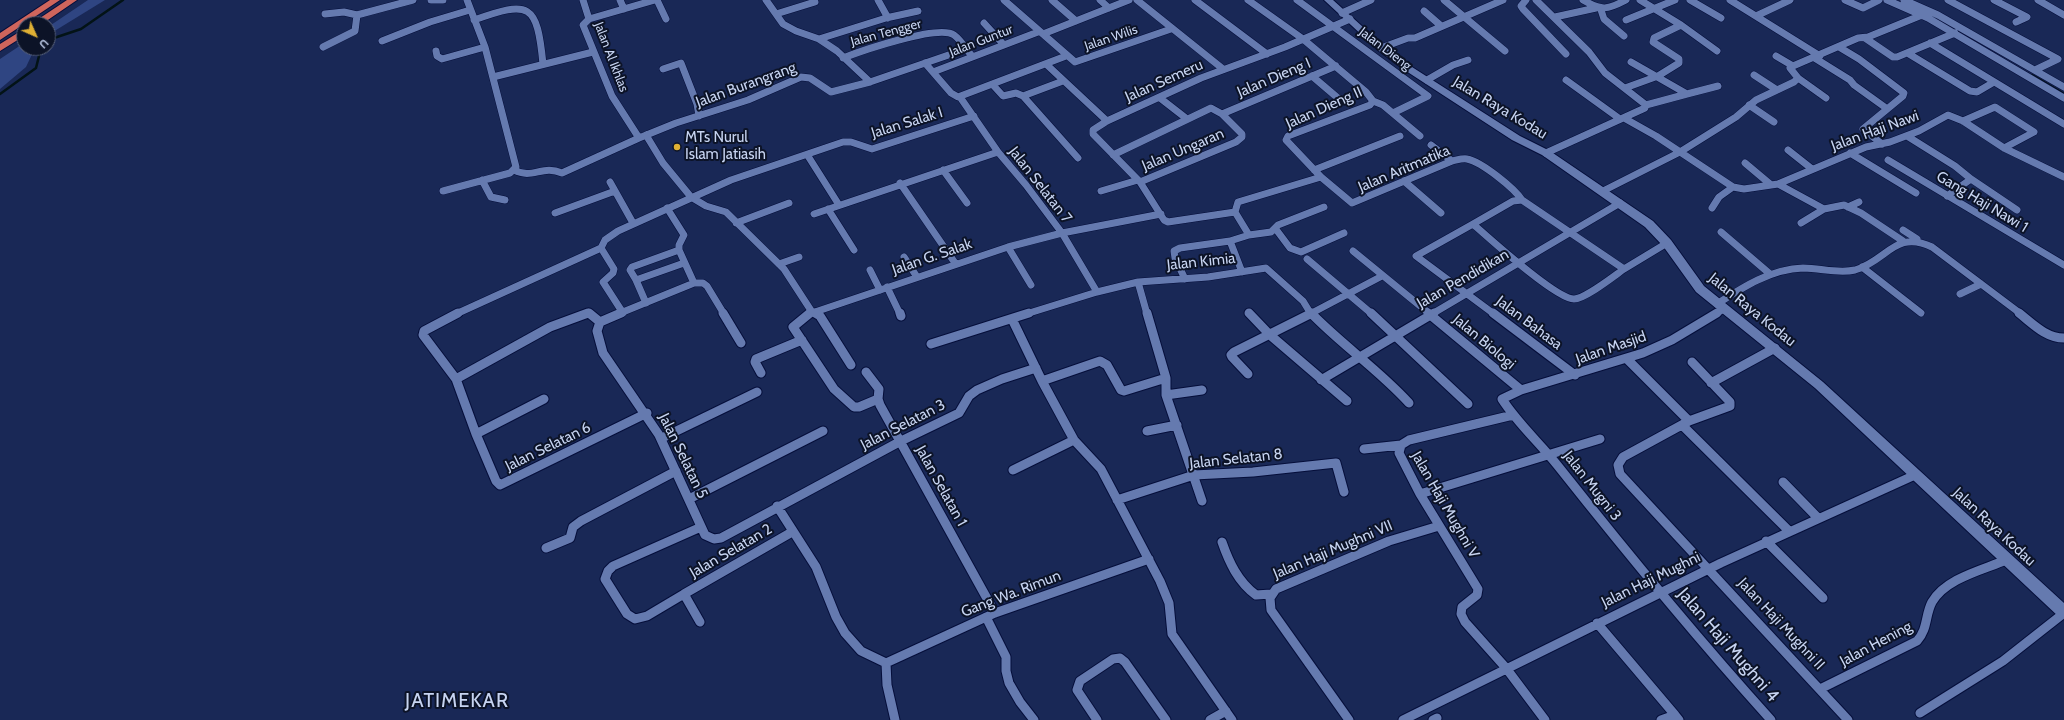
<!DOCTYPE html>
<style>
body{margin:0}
#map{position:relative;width:2064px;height:720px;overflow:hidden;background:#192856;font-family:Cabin,sans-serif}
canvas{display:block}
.north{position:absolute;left:16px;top:16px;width:40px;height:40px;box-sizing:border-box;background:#0c1327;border:1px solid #576078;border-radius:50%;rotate:135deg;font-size:11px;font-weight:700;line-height:16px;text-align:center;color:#c7d4f1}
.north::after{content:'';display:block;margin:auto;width:14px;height:18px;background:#dfb034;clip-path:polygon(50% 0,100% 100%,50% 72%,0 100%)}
</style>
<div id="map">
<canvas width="2064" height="720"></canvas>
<div class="north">U</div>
</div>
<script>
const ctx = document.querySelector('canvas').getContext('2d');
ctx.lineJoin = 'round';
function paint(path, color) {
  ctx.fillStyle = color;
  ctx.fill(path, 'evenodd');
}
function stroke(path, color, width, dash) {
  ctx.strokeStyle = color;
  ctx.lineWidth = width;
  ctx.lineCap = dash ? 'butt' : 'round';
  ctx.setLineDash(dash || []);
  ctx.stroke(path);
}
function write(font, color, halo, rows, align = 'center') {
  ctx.font = font + ' Cabin,sans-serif';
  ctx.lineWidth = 4;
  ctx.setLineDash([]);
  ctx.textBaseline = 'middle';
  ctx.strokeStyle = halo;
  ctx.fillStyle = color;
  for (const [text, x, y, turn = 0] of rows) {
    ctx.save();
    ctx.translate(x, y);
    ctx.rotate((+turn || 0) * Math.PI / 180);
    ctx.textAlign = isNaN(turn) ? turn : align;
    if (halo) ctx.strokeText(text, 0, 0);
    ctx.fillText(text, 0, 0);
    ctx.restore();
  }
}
paint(new Path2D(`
 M88,0H105L48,35V27Z
 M24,43V48H35L26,67L0,89V59Z`), '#2f4582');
stroke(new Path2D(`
 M48,40L81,29L123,0
 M2032,75L2064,94
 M0,94L36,68L41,48`), '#031316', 2.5);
const streetFar1 = new Path2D(`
 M431,0H443
 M583,0L589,19
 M620,0L624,9
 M655,0L589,19L583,25L612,96L639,138L676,123L748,100L801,77L810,78L831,92L870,82L966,49
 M657,0L666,19
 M766,0L783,24L796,31L819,39L837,51L870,82
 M878,0L888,18
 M1004,0L1075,62L1171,29
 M1052,0L1076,21
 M1100,0L1109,8
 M1137,0L1223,69
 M1195,0L1267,54
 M1248,0L1303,39L1366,92L1373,101L1370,105L1288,136L1286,140L1321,177L1352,203L1452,161C1457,160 1463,158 1467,159C1482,162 1514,188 1522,200
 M1297,0L1428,96L1393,113
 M1444,0L1505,51
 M1526,0L1521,6L1523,9L1566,54
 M1536,0L1589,52L1605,73L1646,105L1645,108L1546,153
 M1583,0C1602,11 1607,10 1626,0
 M1690,0L1721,18
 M1730,0L1820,56
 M1845,0L1863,8L1879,0
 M1887,0L1928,18L2064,98
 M1904,0L1938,15L2064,87
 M1948,0L2058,59L2035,70
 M1994,0L2027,17L2016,22
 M2038,0L2064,15
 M1601,10L1604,19L1624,36
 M1424,11L1440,25
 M1342,13L1371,0
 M325,14L344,12L357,15L413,0
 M776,14L815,2
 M1756,16L1790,0
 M1555,17L1596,8
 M474,20C530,0 537,3 543,64
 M1626,20L1675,0
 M984,23L1004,45
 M1681,25L1717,51
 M1043,34L1129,0
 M1865,38L1893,57H1897L1955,33
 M819,39L886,18L918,11
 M382,41L430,22L470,10
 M1930,43L2064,124
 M323,47L355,31L357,15
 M1839,47L1859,59L1904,93L1903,96L1863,129L1882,144
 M1381,48L1408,38H1415L1503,0
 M436,51L437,56L442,59L485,47
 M1909,54L1970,91L1977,92L1994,82
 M1776,56L1793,66
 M1813,57L1850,80L1854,85L1886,108
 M843,58C861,51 939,24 954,35C961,40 966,49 972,56
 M1631,62L1687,94L1646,105
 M925,63L951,93L958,97L1066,56
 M1046,64L1107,121
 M663,69L681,63L697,104L699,116
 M933,72L1038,32
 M1754,75L1777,90
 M1312,76L1339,99
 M493,77L593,52
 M1798,78L1826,98
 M1427,80L1453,65L1468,60
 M1566,80L1620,119
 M993,85L1003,96L1016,93L1023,96L1078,158
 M1625,88L1658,76L1679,63V59L1653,42L1654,38L1681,25L1640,0
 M1687,94L1718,86
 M1023,96L1063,81
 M960,97L998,152L1026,185L1062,233L1097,292
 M1160,98L1187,119
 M1373,101L1383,105L1420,136
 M1749,105L1774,122
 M1222,114L1336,66
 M1624,118L1656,136L1733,187L1744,189L1778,184L1824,209L1844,205L1861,213L1903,241
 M1963,121L1995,107L2034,132L2004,148
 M646,135L663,163L691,197L706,206L726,212L784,269L812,312
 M1907,136L1955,166L1971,179L1947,196
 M1431,145L1452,161
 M1788,150L1812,169
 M1850,153L1916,193
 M1113,155L1211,108L1222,114L1242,134V137L1236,142L1140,182
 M808,156L839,205
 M1888,160L2064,265
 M1745,163L1770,184
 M514,170C533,180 542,164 562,173L639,138
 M943,170L967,203
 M1314,170L1400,136
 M1971,179L2017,210
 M482,180L491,197L505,200
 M1404,181L1441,213
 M610,182L633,223
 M900,183L955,263
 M1778,184L1866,147L1890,142L1919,131L1948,115L1963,121L2004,148L2064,177
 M443,191L510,173L516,167L485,47L467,0
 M1101,191L1138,180
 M1603,191L1680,152L1736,117L1756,100L1794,82L1798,78L1790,68L1793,66L1858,38L1868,37L1922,15
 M1522,200L1624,269C1614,276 1585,299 1574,299C1556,299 1489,238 1473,224L1513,201Z
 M1848,207L1859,202
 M667,208L684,235L679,245V250L694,283
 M1712,208L1719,197L1733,187
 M828,209L854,250
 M1235,212L1168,222L1164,220L1140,182L1093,134V130L1107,121L1201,78L1285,47L1350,19
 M1235,212L1238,202L1321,177
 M1235,212L1249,235L1230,241L1242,272
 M555,213L615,191
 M814,214L998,152
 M736,223L789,203
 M1801,223L1824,209
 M1473,224L1416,256L1494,314
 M1275,228L1290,248L1301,252L1344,233
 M1903,230L1917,239
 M1721,232L1770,274
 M1249,235L1271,232L1278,225L1324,207
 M1008,247L1031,285
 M679,250L632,267L630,270L636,280L684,263
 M1353,251L1430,314
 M904,257L917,277
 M1307,259L1372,314
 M779,264L799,257
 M1862,267L1921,313
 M1624,269L1667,243
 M870,270L880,290
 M1185,279L1175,258L1174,251L1180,248L1230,241
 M636,280L646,303
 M1138,282L1147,314
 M887,287L900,314
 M1960,294L1981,284
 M1717,304C1743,287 1771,269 1803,268C1821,268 1838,274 1855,270C1887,261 1895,229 1932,247L2021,314
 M812,312L817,314
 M623,313L603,282L613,273L614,269L601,248L605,240L618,231L731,180L843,142H851L872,149L974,116
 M1249,313L1250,314
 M456,314L601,248
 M585,314H591
 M618,314L694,283H703L707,286L724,314
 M809,314L1008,247L1062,233L1161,214
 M1026,314L1097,292L1138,282L1208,277L1266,268L1303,301L1311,314
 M1310,314L1382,276
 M1432,314L1620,203
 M1715,314L1724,309`);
const street = new Path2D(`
 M458,313L424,331L423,335L456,379L476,434L496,481L500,485L647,413
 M589,313L600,322
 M723,313L741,343
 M810,313L793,327L834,389L854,407H859L878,399
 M815,313L820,316L851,365
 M900,313L901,316
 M1147,313L1166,378V395L1202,501
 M1249,313L1270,335L1347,401
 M1311,313C1342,345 1379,370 1409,403
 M1371,313L1468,404
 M1428,313L1521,390
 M1493,313L1575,375
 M1717,313L1672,340L1643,353L1521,390L1502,399C1518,424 1540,443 1558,466C1627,553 1697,638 1771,720
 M2019,313C2033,324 2046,338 2064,338
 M1012,319L1042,381L1074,440L1101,469L1160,581L1169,603L1172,634L1232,720
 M600,322L597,331L603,353L659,435L705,535L714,539L721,538L901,441L959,413L969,396L977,390L1002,379L1036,368
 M600,322L621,313
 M931,344L1029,313
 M1627,359L1689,421L1623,457L1618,465L1620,474L1848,720
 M866,372L879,389L878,399L880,405L995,613
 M761,373L755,362L756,359L802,340
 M1248,374L1232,357L1231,355L1234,352L1312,313
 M456,379L550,327L588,313
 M1321,380L1434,313
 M1042,381L1100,361L1107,365L1121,390L1124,391L1166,378
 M1711,383L1775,348
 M1166,395L1202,390
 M1513,415L1409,440L1401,445L1399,453L1420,494L1478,589L1477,595L1462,607L1461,614L1465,622L1506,668L1545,720
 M1689,421L1730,406V402L1692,362
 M1682,425L1788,530
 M1147,431L1177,425
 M476,434L544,399
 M662,438L757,392
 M1364,449L1401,445
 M1013,470L1074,440
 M1783,482L1817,517
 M1420,494L1600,439
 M689,499L823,431
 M1117,500L1194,475L1253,472L1336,463L1344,492
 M777,506L816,567L836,617L845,633L861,651L886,663L887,685L895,720
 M1766,541L1823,598
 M1222,542C1229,562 1238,582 1256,595L1271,594
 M546,548L570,538L573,527L581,521L676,471
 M684,594L792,532
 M986,617L1006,657V671L1009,683L1020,702L1034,720
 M700,622L684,594L647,616L635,619L627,614L605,579L608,571L613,566L701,527
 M1597,623L1675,715
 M886,663L995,613L1149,559
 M1820,689L1917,641C1928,629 1925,615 1932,602C1946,578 1983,570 2006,560
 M1920,713L2003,661L2064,613
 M1097,720L1077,690L1080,681L1113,659L1120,658L1125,662L1166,720
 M1210,720L1226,711
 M1349,720L1271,610L1270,598L1276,589L1389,541L1439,526
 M1403,720L1721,563L1915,475
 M1433,720L1437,718
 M1661,720L1675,715L1679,720`);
const secondary = new Path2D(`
 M1324,0H1333L1384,46L1412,67L1520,136L1550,151L1653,221L1671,240L1704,286L1823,382L2064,603V618L2059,617L1815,388L1696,292L1663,246L1645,227L1542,155L1512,140L1406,71L1378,50Z`);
const highway = new Path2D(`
 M50,0H60L0,40V33Z
 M67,0H77L42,24H31Z
 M24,29V36L0,51V44Z`);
stroke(streetFar1, '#050e3a', 8);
stroke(street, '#050e3a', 11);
stroke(secondary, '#050e3a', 2);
stroke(highway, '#050e3a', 2);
stroke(streetFar1, '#657aaf', 7);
stroke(street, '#657aaf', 9);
paint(secondary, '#657aaf');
paint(highway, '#cf655c');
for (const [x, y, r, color] of [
 [677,147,4,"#dfb034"]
]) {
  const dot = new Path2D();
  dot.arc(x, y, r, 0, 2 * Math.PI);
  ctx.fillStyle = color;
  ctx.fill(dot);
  stroke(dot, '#0c1327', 1.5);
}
write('13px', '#c7d4f1', '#0c1327', [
 ["Jalan Tengger",886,33,-15],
 ["Jalan Wilis",1111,38,-19],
 ["Jalan Guntur",981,41,-21],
 ["Jalan Dieng",1385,49,37],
 ["Jalan Al Ikhlas",611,57,69]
]);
write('15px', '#c7d4f1', '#0c1327', [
 ["Jalan Dieng I",1274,78,-23],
 ["Jalan Semeru",1164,81,-24],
 ["Jalan Burangrang",746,85,-20],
 ["Jalan Dieng II",1324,108,-24],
 ["Jalan Raya Kodau",1500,108,31],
 ["Jalan Salak I",907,123,-17],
 ["Jalan Haji Nawi",1875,131,-20],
 ["Jalan Ungaran",1183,150,-23],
 ["Jalan Aritmatika",1404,169,-23],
 ["Jalan Selatan 7",1040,185,52],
 ["Gang Haji Nawi 1",1982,202,31],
 ["Jalan G. Salak",932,257,-19],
 ["Jalan Kimia",1201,262,-6],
 ["Jalan Pendidikan",1463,279,-30],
 ["Jalan Raya Kodau",1752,310,39],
 ["Jalan Bahasa",1529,323,37],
 ["Jalan Biologi",1484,342,40],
 ["Jalan Masjid",1611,348,-19],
 ["Jalan Selatan 3",903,425,-27],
 ["Jalan Selatan 6",548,447,-26],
 ["Jalan Selatan 5",683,456,64],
 ["Jalan Selatan 8",1236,459,-6],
 ["Jalan Selatan 1",941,486,61],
 ["Jalan Mugni 3",1592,486,52],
 ["Jalan Haji Mughni V",1445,505,60],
 ["Jalan Raya Kodau",1994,527,43],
 ["Jalan Haji Mughni VII",1333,550,-23],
 ["Jalan Selatan 2",731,551,-30],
 ["Jalan Haji Mughni",1651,580,-26],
 ["Gang Wa. Rimun",1011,594,-21],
 ["Jalan Haji Mughni II",1781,624,47],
 ["Jalan Hening",1876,644,-28]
]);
write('15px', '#c7d4f1', '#0c1327', [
 ["MTs Nurul",685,138],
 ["Islam Jatiasih",685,155]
], 'left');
write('18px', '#c7d4f1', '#0c1327', [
 ["Jalan Haji Mughni 4",1728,645,49]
]);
ctx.letterSpacing = '1px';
write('20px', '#c7d4f1', '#0c1327', [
 ["JATIMEKAR",457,701]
]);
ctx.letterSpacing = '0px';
</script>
